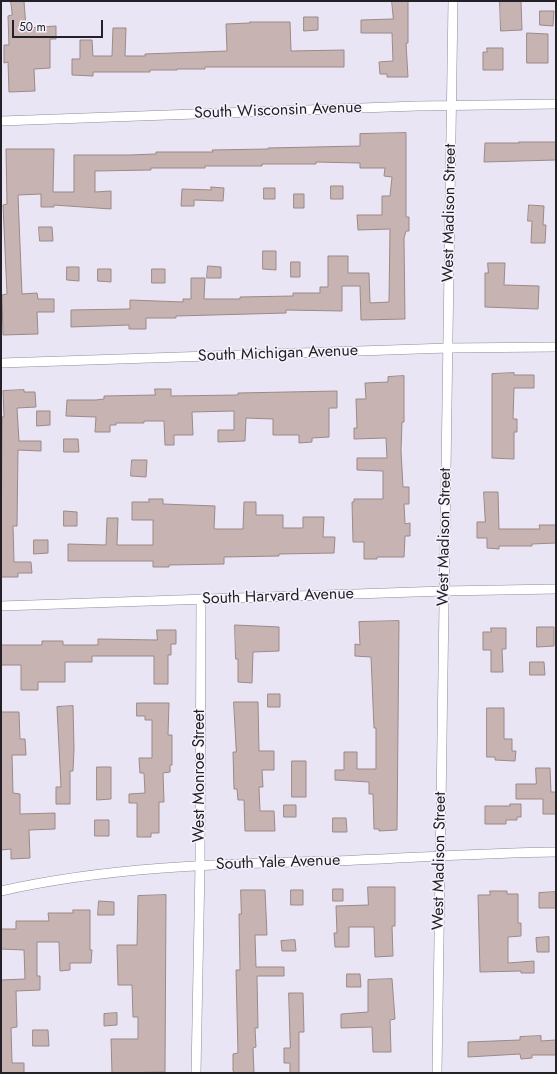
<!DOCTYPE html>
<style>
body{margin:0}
#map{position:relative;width:557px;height:1074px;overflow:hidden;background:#e9e5f5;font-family:Jost,sans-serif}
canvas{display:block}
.frame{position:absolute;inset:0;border:2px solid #232127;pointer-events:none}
.scale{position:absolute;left:12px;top:20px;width:91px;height:18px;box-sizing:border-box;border:2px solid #232127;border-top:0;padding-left:5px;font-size:12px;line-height:14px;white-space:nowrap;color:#232127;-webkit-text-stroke:3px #f6f3fd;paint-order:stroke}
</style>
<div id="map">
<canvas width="557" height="1074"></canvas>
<div class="frame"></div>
<div class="scale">50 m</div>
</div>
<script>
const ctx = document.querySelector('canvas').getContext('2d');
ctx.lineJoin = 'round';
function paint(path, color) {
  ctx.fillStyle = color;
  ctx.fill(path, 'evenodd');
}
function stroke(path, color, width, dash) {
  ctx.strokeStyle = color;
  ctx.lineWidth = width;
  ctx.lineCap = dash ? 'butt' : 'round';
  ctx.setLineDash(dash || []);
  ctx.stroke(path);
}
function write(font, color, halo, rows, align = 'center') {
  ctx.font = font + ' Jost,sans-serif';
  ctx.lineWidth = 3;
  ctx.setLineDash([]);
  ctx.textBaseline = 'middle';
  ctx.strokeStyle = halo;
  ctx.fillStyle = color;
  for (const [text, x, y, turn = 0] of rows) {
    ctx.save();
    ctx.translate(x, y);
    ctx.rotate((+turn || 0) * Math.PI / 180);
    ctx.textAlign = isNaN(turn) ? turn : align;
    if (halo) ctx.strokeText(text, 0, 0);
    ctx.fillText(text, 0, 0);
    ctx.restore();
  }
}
const building = new Path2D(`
 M11,1H24L26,28L56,26V39H50V68L34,69L35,91L9,92L8,62L4,63V45H9L8,16L12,15Z
 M392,1H408V43H406L408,77H387V74H380L379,62L393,61L392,33H361V20L393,19Z
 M500,1H521L522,30L501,31Z
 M540,11H554L553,26L540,25Z
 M304,17H318V30L304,31Z
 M250,22H290L291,51L344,50V67H205V69H177V70H150V72H93V76L72,75V59H80V40H92L93,56H112L113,28H126L125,56H145V54L227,51L226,24L250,23Z
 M527,33L548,34V63H527Z
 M487,48H503V70H483V52H487Z
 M406,133V217H409V231H406L404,238L405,319L361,320L360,286H342V311L286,310V313L176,316V318H146V329H129V325L71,327V310L130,309V300L183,302V299H191V278H205L204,299H240V297L293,296V293H320V287H328V256H348V273H369L370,303L389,302L390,229L358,230L357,215H382V196H390L392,177L384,176L385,168H360V163L316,162V164H262V166H205V168H151V170L95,171V192L111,191V209L54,205V207H41V194L18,195L22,294L37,293L38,299H54V312H37L38,334L3,335L2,295L7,294L3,205L7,204L6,149H54L53,192H74V155H129L156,154V152H213L212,150L268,149V148L360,146V134Z
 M519,142H556V160L484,162L485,143H519Z
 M331,186H343V199H331Z
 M211,187L224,188L223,201L194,200V206H181L182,189L211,190Z
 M264,188H275V199H264Z
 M294,194H304V208H294Z
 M529,205L544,206L543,225H546L545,243H531L532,221H528Z
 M39,227H52L53,241H40Z
 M263,251H276V270L263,269Z
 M291,262H300V277H291Z
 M488,263H505L504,285L539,286L538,309L485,307V273H488Z
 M208,266L221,267V278H207Z
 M67,267H79V281L67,280Z
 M98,269H111V282L98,281Z
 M152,269H165V283H152Z
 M514,373V375H534V388H514L513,419H517V432H514V459L492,458V374Z
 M404,376V422H402L401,451L403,487H409V504H404L405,524L410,523V536H405L404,557H377V559H364V542H353L352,502H354V499H383V471L357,470V458H387L386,438L354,439V428H357L356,399H366L365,383L388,382V377Z
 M155,389H171V396L238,395V393L337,391V408H329V437L312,438V442L299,443V435H273V419L246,418L245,441L218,442V430H234V411L192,412L193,435H174V445H165L164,421H144V423H116V425H110V432H95L96,417L66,416L67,400H96L104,399V396L155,395Z
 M24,390V392H35L36,407L17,408L19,441H41V451L18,450L17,526H13L14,562H31L32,573H18V577H1L2,417H4L3,391Z
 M37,411H50V425L37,426Z
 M64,439H78L79,452H64Z
 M132,460H147L146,477L131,476Z
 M484,492H498L499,529H540L539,525H556V543L532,544V546H499V549L487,548V538H477V522H485Z
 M149,499H163V504L215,506L214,529H243L244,502H256V515H283V528H303V517H324L323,537H335L334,553L279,554V556L224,557V564L169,565V567H153V561H68V544L106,545L107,518H118L117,545H153V520H132V502H149Z
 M64,511L77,512V526H64Z
 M34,540H48V553L34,554Z
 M399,621L397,830L379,831V829H374L373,794H369V782L335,780V770H344V752H357V769H376V728H374L371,657L355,656V644L360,645L359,622Z
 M235,625L279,627V651L253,652L252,683L238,682V659H236Z
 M537,627H554V646L537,647Z
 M491,628H506V649H502L503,672H491V650H483V632H491Z
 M157,630H176V644H171V655H168V684H154V656H92V662H65V682H38V690H21V665H1V645H42V641H63V645H98V639L157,640Z
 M530,662H544L545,675H530Z
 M268,694H280V707H268Z
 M234,702H258L259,751H274V770H262L263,787H259L260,811H274L275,831H245L244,800H238L237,789H234L233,752H236Z
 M137,703H169L168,735H172V765H170V772L163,773L164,802H159V833H151V837H137V803H129V794L145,793L144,773H140L139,758H152V720H145V716H137Z
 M73,706L74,749L73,771H70V804H56V787H61L57,707Z
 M487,708H504V739H512V751H516L515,761L495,760V757H487Z
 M1,712H19L20,739H25L26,755H12L13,793L20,794V814L55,813V829L29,830L30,858L11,859V849L1,850Z
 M292,761H306V797H292Z
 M97,767H111V799L97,800Z
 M536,768H550L551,792H556V814H543V799H516V784H536Z
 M510,804H521V817H517V820H506V824H485V806H510Z
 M284,805H296V817H284Z
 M333,818H346L347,832H333Z
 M95,820H109V836H95Z
 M368,887H395V926H392L393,956L375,957L374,927H349V947H335L334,933H337L336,906L368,905Z
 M333,889H343V901H333Z
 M241,890H265L267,935H255L256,967H284V976H257L258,1028H255L256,1047L253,1048L254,1073H235L233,1071V1054L238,1053L236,970H240L239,914H241Z
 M291,890H303V905H291Z
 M490,891H507V894H518V923H521V936L508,937V963L534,961V973H521V971L480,972L478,895H490Z
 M556,892V908H539V893Z
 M166,895L165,1072L112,1073L111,1039H138V1017H133L132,985H118L117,945H137L138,896Z
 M99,901L114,902V915H98Z
 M73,910H90V950H92L91,963H70V970L60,971L59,942H37V976H40V990L16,991L17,1027L11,1028L12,1063H24V1073H1V980L25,979L24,950L1,949V929H16V921H49L48,913H73Z
 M549,937V952H537L536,938Z
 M295,940L296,951H282L281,941Z
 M347,974H360L361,987H347Z
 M392,979L395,1019L390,1020L391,1052H373L372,1027L341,1028V1014L368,1012V980Z
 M289,993H303L304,1032H299V1073H290V1063H284V1048H290Z
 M117,1013V1025L104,1026V1014Z
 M33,1030H48L49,1046H33Z
 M541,1036V1041L556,1040V1055H532V1058L521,1059L520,1054L468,1057V1042L520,1040V1037Z`);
paint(building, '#c7b4b2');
stroke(building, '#9b8988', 1);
const minor = new Path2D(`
 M1,121L417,106L556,104
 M1,363L448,348L556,347
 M1,606L444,591L556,589
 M1,891C111,866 223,864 335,861C409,858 482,853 556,852
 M196,1073L200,866L201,599
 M437,1073L453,1`);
stroke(minor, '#908c9a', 10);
stroke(minor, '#fff', 9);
write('16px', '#232127', '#f6f3fd', [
 ["South Wisconsin Avenue",278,111,-2],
 ["West Madison Street",450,213,-89],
 ["South Michigan Avenue",278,354,-2],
 ["West Madison Street",445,537,-89],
 ["South Harvard Avenue",278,597,-2],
 ["West Monroe Street",200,776,-90],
 ["West Madison Street",440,861,-89],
 ["South Yale Avenue",278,863,-2]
]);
</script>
